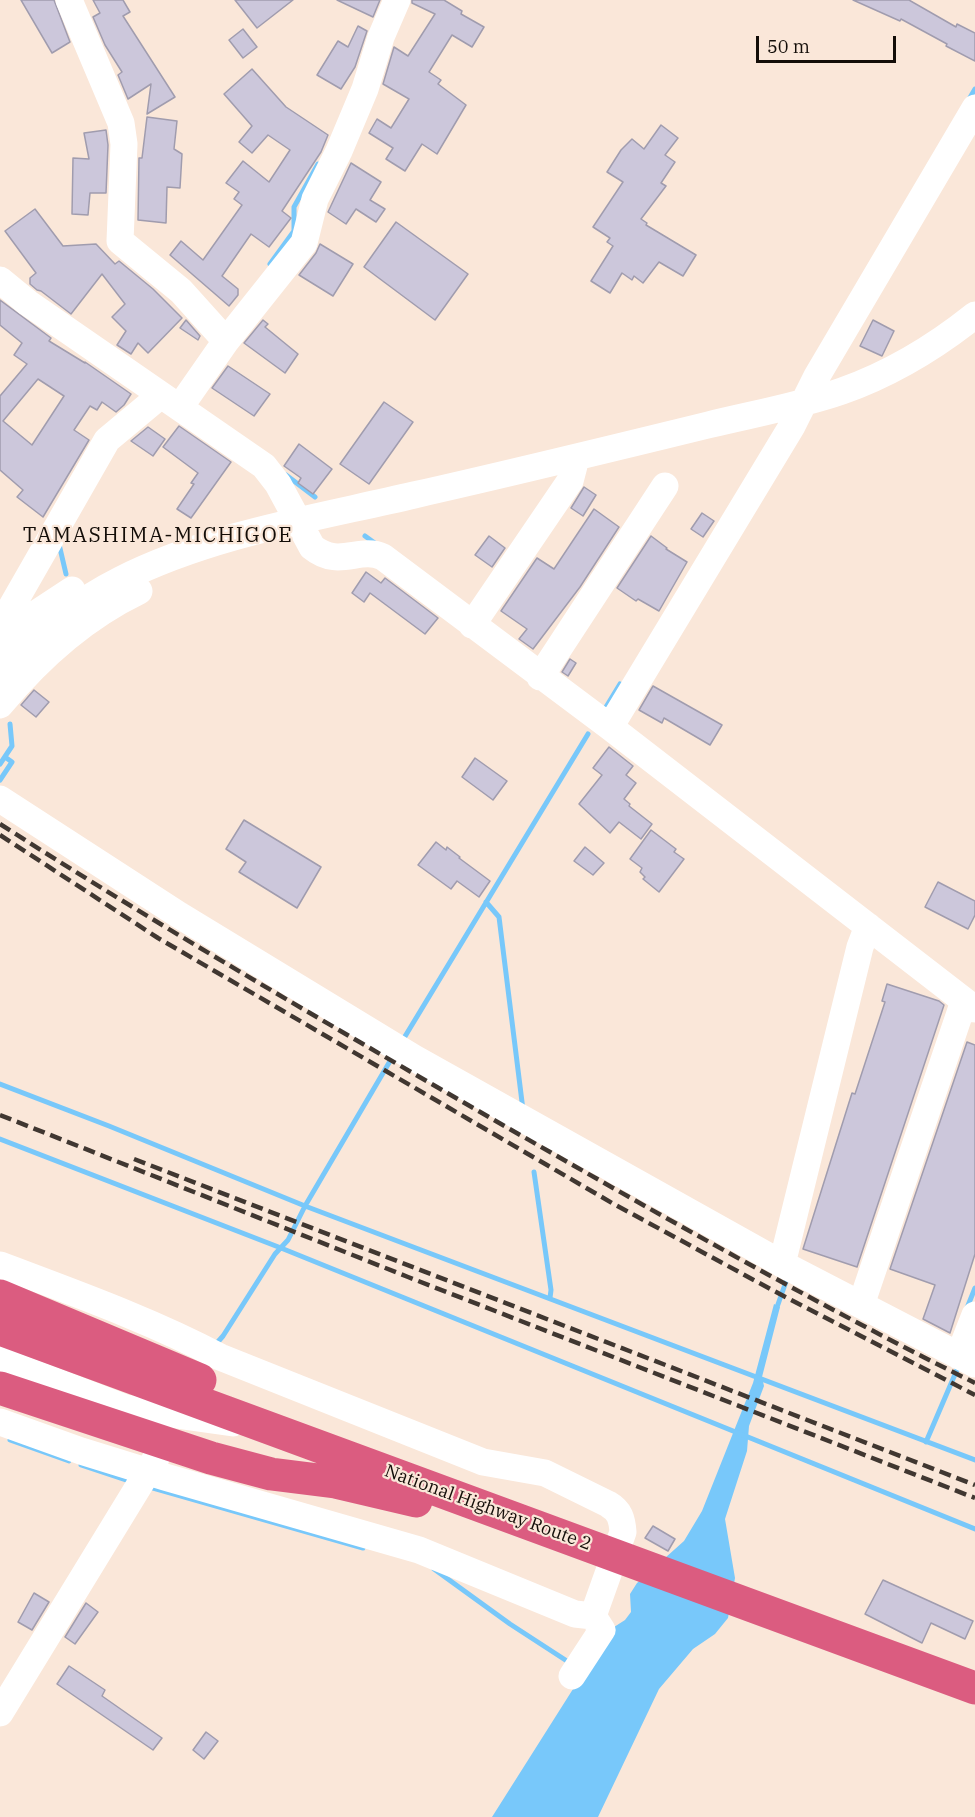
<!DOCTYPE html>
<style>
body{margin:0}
#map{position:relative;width:975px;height:1817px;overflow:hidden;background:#fae7d9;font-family:"IBM Plex Serif",serif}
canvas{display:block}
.scale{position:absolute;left:756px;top:36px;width:140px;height:27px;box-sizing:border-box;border:3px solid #130d08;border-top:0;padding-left:8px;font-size:18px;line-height:21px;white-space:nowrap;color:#130d08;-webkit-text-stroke:4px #fae7d9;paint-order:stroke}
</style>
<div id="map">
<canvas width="975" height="1817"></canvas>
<div class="scale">50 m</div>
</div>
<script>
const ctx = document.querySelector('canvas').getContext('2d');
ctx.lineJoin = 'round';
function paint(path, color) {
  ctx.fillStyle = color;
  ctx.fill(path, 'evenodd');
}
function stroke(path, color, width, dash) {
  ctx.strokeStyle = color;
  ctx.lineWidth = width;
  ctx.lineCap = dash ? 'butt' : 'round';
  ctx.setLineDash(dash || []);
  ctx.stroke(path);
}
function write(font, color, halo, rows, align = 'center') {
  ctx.font = font + ' "IBM Plex Serif",serif';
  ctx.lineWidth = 4.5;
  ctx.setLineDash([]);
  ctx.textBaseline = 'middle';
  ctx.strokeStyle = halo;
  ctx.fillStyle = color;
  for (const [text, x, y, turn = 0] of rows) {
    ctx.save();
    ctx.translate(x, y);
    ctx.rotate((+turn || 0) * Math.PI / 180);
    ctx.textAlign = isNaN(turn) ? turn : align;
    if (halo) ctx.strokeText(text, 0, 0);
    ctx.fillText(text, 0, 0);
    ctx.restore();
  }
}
paint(new Path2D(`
 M774,1304L780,1307L762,1377L764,1386L749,1426L747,1451L725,1519L735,1578L728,1618L715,1634L693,1649L659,1689L598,1817H492L611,1629L625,1620L631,1612L630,1594L637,1583L684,1541L702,1511L753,1383Z`), '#78c8fa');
stroke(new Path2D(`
 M968,101L975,89
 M270,264L294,231V207L318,164
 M286,475L315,497
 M365,536L376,544
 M59,544L66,574
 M603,712L620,684
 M0,764L12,746L10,724
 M0,780L12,762L5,757
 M486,902L499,917L523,1110
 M401,1043L588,734
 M0,1084L109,1126L305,1206L975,1460
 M0,1139L281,1248L975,1529
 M534,1172L551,1290L550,1298
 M967,1308L975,1288
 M776,1310L788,1276
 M216,1344L223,1336L275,1254L288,1240L305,1206L393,1056
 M10,1440L69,1461
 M926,1442L959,1365
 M81,1465L132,1482
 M146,1486L363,1548
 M434,1569L510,1624L570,1663`), '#78c8fa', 5);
const building = new Path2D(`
 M21,0H54L70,42L52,53Z
 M93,0H123L130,12L123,16L175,97L147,114L151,84L128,99L118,75L122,72L105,45L93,17L100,13Z
 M235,0H293L257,28Z
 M337,0H380L373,17Z
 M412,0H444L462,11L461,14L484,27L472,47L452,35L429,72L441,80L438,84L466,105L437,154L422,144L405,171L386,159L393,148L369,133L377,119L391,128L409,99L383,84L394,47L408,56L435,14L412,3Z
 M853,0H909L956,27L957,24L975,33V61L946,46L947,44L901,19L900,21Z
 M358,26L367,31L355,67L341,89L317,75L338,41L348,47Z
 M243,29L257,47L243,58L229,40Z
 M252,69L286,107L328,135L321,152L282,211L291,218L269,247L251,234L222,276L238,289V295L229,306L170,255L181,241L203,260L242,205L234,199L239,192L226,183L243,161L269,182L290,150L268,135L252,153L239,142L252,126L224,94Z
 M147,117L177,121L174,149L182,154L180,188L167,187L166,223L138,220L139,158H142Z
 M661,125L678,138L665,155L675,162L661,183L666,186L641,219L647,223L646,225L696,255L683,276L659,262L643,283L634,276L632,280L622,273L610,293L591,281L613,246L607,242L610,238L593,227L623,182L607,172L621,150L632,139L644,149Z
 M106,130L108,145L106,193H90L88,215L72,214L73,158L89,159L84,133Z
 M351,163L381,182L370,200L385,209L376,222L356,209L346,224L328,212Z
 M35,209L63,246L96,244L115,264L119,261L153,289L182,318L148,353L138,343L131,354L117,345L126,331L112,317L125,304L102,274L71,314L41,291L37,290L30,284V278L36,273L5,231Z
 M396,222L468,274L435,320L364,267Z
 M320,244L353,264L333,296L299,275L316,253Z
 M0,300L51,338L49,341L85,363V362L131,394L124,405L116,412L102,402L97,410L90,406L74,430L89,440L43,517L17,497L23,490L0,470V396L27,364L14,355L22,343L0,325ZM38,379L64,396L32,445L3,421Z
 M186,320L200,336L198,340L180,328Z
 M263,320L268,324L265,327L298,354L285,373L244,343Z
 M873,320L894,331L882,356L860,346Z
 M228,366L270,394L254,416L212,388Z
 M384,402L413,422L369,484L340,464Z
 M179,426L231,462L191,518L177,509L194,484L191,483L198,473L163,447Z
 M148,427L165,439L153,456L131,441Z
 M299,444L332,469L313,494L298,483L301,478L284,466Z
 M584,487L596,495L583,516L571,508Z
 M594,509L619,527L580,587L533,649L519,639L527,629L501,611L537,558L554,569Z
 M702,513L714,521L703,537L691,529Z
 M489,536L505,548L492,567L475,555Z
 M651,536L667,548L666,549L687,562L659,611L638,599L636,601L617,588Z
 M366,572L381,583L385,578L438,618L425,634L370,593L364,602L352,593Z
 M570,659L576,663L568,676L562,672Z
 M653,686L722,725L710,745L664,718L662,723L639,710Z
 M34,690L49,702L36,717L21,705Z
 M609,747L633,766L626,775L636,783L624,799L630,804L629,806L652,824L641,839L619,822L610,833L579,804L602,775L593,768Z
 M475,758L507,781L493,800L462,777Z
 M244,820L321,867L297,908L239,872L246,862L226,849Z
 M651,830L676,849L674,852L684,859L659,892L643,879L645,877L640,872L642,868L630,859Z
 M436,842L446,850L447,847L460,857L459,858L490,881L479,897L457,881L451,889L418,865Z
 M585,847L604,863L593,875L574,861Z
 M938,882L975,901V915L968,929L925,907Z
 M887,984L939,1001L944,1005L857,1267L803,1249L852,1093L855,1094L885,1002L882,1001Z
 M967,1042L975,1045V1254L950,1333L923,1319L935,1285L890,1269Z
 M653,1526L675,1539L668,1551L645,1538Z
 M883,1580L973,1621L965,1639L931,1623L922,1643L865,1614Z
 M34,1593L49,1602L32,1630L18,1622Z
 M86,1603L98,1612L75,1644L65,1637Z
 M69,1666L105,1690L102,1696L162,1738L153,1750L57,1684Z
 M206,1732L218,1741L204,1759L193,1750Z`);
paint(building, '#ccc7db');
stroke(building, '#a09cae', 1.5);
stroke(new Path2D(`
 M69,0L121,123L124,144L120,241L181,291L226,341
 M0,280L28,303L264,466L278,484L312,547C339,569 359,546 383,557L610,727L975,1009
 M180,407L226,341L304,243L315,199L339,151L365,89L381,37L397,0
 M472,625L570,481L576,458
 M0,627L107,440L161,395
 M0,647L34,615L72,590
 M0,676C33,638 74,603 120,580C211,534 316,518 414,495C512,473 610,449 708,425C753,414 799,406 842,391C890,374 935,347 975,315
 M540,677L665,486
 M0,705C38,659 85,617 139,591
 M610,727L792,426L817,376L975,108
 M0,799L179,915L414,1058L786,1266L975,1364
 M782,1264L860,947L868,926
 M0,1265C74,1293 150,1320 220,1357L483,1462L545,1473L608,1504C620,1511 622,1519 623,1532L593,1616
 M861,1305L964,1001
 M959,1356L975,1315
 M0,1360L126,1408L233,1423
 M0,1422L81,1451L165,1477L419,1550L575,1614L593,1616L602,1630L572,1676
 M0,1713L156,1458`), '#fff', 27);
stroke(new Path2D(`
 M0,1296L200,1380
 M0,1329L975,1688
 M0,1388L211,1458L271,1474L335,1482L416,1501`), '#db5c80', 33);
stroke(new Path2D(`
 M0,824C162,928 328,1024 494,1120C653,1211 812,1302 975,1383
 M0,835L158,938L612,1203L774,1291L975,1395
 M0,1115L408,1277L975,1498
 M134,1159L975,1485`), '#403731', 4.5, [12, 6]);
write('18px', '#130d08', '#fae7d9', [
 ["National Highway Route 2",488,1508,20]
]);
ctx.letterSpacing = '1.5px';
write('21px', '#130d08', '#fae7d9', [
 ["TAMASHIMA-MICHIGOE",158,536]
]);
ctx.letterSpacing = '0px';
</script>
